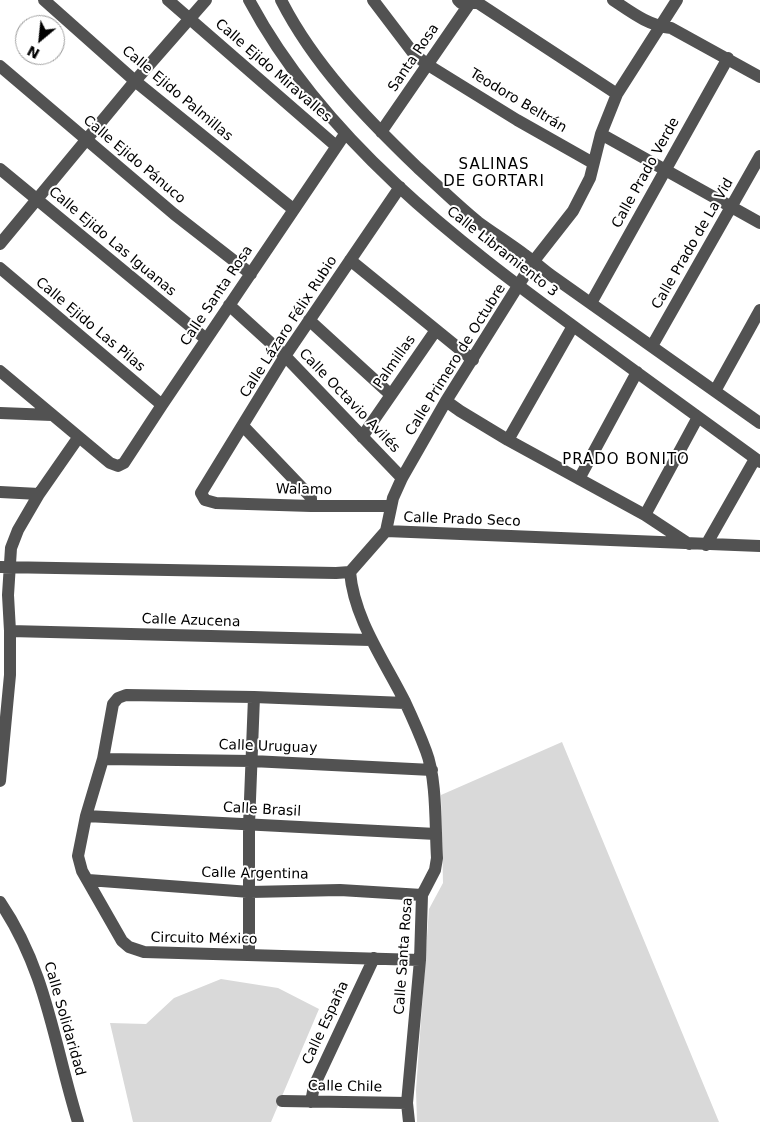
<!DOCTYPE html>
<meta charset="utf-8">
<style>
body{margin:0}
#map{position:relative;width:760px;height:1122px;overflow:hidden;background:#fff;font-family:"DejaVu Sans",sans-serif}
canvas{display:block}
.north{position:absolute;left:15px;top:15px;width:50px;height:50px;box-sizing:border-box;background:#fff;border:1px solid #999;border-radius:50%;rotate:208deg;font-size:14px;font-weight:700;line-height:20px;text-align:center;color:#000}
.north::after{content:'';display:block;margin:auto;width:18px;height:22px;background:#000;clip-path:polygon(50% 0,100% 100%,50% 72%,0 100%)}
</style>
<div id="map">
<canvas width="760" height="1122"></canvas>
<div class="north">N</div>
</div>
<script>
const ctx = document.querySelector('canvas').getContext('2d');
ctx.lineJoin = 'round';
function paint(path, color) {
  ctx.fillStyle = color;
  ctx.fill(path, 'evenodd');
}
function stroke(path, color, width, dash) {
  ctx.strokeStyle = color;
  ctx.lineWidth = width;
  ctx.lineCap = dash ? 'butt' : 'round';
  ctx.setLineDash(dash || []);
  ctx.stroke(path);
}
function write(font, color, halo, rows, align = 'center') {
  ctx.font = font + ' "DejaVu Sans",sans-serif';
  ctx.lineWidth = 4;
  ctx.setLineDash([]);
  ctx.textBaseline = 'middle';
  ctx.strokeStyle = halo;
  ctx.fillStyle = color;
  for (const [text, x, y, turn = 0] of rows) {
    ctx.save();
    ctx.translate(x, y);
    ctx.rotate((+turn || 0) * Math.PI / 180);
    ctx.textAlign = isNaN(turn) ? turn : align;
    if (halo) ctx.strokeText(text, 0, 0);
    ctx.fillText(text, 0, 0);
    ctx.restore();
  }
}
paint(new Path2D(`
 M562,742L719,1122H417L416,1090L429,909L443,883L441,795Z
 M221,979L278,988L319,1009L271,1122H133L110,1023L146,1024L174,998Z`), '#d9d9d9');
stroke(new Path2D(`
 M44,0L135,81L293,209
 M168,0L336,146
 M249,0C323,139 455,240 580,331C640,375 700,418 760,462
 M281,0C314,65 366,118 418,168C438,186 457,205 478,222C493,233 509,243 525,255C534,261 542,269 552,276L760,423
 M373,0L414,54L428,65L517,120L593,163
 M458,0L461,3H478L617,94
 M613,0C631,12 649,26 671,28L760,77
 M0,66L174,214L251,274
 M381,132L472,0
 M601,134L760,223
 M0,169L206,339
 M0,244L135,81L206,0
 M350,260L473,360
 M0,268L162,405
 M591,303L728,58
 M229,305L285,356L402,478
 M309,320L391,395
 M652,346L760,156
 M0,371L110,463L118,466L124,463L162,405L345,134
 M715,391L760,310
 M446,401L460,411L508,440L645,515L689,544
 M0,413L52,415
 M243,426L308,494L311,498V506
 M362,437L436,330
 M508,440L573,326
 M579,479L637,372
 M0,492L39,494
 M391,506H311L216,503L205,500L201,493L285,356L400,187
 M645,515L698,417
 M386,531L393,498L402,478L446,401L533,262L573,211L590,178L601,134L617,94L677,0
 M386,531L760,546
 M706,545L755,459
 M0,567L336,573L350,572L386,531
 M350,572C354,619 384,660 405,702C412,717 420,735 426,751C437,779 435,827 437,858L435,870L422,895L420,960L407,1103L409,1122
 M10,631L371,640
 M405,703L254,697L126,695L118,698L113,704L103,759L86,816L78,856L82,871L122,941L129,947L144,952L420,960
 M103,759L252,761L432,770
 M0,781L10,675V631L8,595L11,548L18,530L39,494L78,438
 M86,816L436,834
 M88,880L250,892L340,890L422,895
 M0,902C47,971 54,1045 78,1122
 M249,955V825L254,697
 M282,1101L407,1103
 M311,1102L314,1086L374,958`), '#525252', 12);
write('14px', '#000', '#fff', [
 ["Santa Rosa",414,58,-56],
 ["Calle Ejido Miravalles",273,71,41],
 ["Calle Ejido Palmillas",177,94,40],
 ["Teodoro Beltrán",518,101,31],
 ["Calle Ejido Pánuco",134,160,40],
 ["Calle Prado Verde",646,173,-61],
 ["Calle Ejido Las Iguanas",112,242,40],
 ["Calle Prado de La Vid",693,244,-60],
 ["Calle Libramiento 3",502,252,38],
 ["Calle Santa Rosa",217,296,-56],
 ["Calle Ejido Las Pilas",90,325,40],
 ["Calle Lázaro Félix Rubio",289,327,-57],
 ["Calle Primero de Octubre",456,360,-58],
 ["Palmillas",395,362,-55],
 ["Calle Octavio Avilés",349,401,46],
 ["Walamo",304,490,1],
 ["Calle Prado Seco",462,520,2],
 ["Calle Azucena",191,621,2],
 ["Calle Uruguay",268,747,2],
 ["Calle Brasil",262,810,3],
 ["Calle Argentina",255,874,1],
 ["Circuito México",204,939,1],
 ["Calle Santa Rosa",404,956,-86],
 ["Calle Solidaridad",64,1019,74],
 ["Calle España",326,1023,-65],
 ["Calle Chile",345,1087,1]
]);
ctx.letterSpacing = '1px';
write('15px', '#000', '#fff', [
 ["SALINAS",494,165],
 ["DE GORTARI",494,182],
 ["PRADO BONITO",626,460]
]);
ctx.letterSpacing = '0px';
</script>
